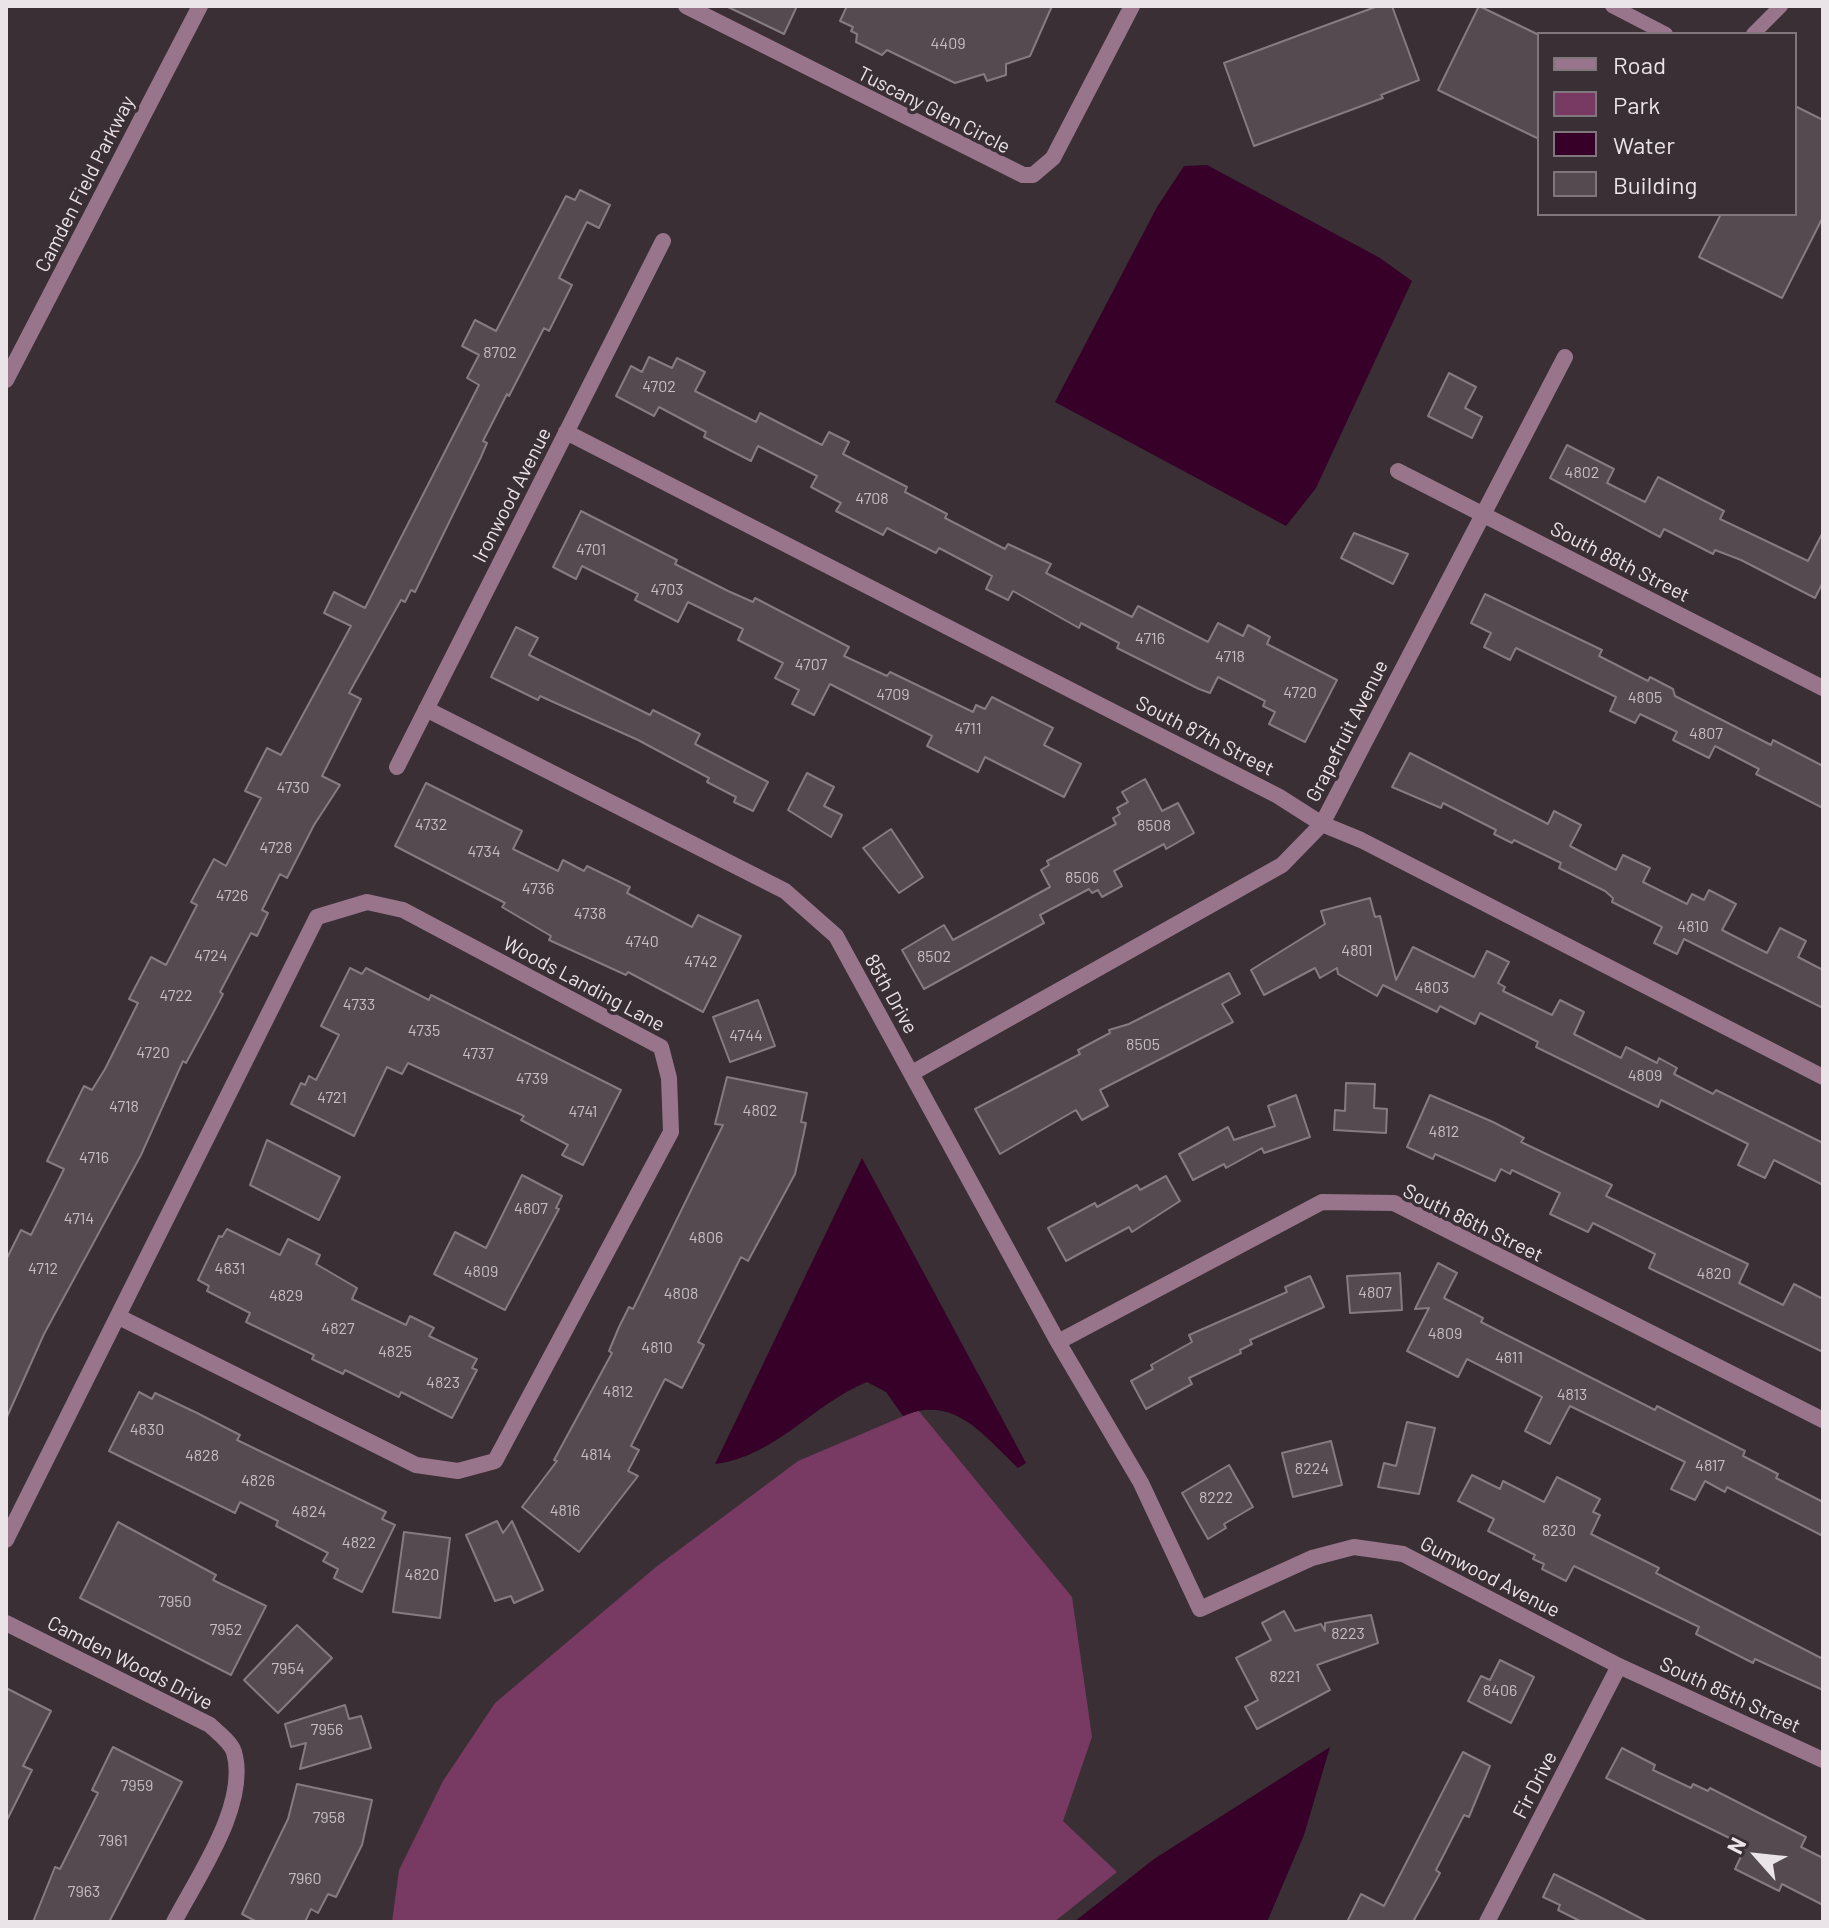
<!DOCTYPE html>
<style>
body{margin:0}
#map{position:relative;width:1829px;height:1928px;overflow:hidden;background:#392f35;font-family:Barlow,sans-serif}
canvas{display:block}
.frame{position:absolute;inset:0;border:8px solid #eae3e7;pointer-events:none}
.legend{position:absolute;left:1537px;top:32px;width:260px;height:184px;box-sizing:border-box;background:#392f35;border:2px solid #80777c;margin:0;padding:10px 14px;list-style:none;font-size:24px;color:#eae3e7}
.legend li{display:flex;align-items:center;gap:16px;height:40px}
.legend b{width:40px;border:2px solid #80777c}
.north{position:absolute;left:1717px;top:1816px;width:80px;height:80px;-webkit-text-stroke:6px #392f35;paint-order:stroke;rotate:297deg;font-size:22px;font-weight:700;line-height:32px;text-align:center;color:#eae3e7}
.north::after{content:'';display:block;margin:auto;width:28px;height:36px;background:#eae3e7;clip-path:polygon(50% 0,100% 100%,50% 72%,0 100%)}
</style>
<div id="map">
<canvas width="1829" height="1928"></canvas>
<div class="frame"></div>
<ul class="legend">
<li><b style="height:10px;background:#99758b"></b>Road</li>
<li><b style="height:22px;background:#783963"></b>Park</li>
<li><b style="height:22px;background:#370028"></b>Water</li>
<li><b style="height:22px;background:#554a50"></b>Building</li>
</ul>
<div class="north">N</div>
</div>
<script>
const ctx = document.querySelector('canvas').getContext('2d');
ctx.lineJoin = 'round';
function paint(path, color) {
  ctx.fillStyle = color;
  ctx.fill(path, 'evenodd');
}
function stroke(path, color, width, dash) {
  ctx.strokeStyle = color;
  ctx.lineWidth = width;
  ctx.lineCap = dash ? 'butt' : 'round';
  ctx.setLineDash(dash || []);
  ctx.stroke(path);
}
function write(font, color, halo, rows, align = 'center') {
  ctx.font = font + ' Barlow,sans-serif';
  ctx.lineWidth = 7;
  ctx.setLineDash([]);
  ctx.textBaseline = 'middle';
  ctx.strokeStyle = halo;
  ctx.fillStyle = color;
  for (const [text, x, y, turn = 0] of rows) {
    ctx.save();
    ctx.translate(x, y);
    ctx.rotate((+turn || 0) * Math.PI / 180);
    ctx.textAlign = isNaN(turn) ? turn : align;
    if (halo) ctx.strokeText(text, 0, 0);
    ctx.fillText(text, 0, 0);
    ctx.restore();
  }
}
paint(new Path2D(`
 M918,1410L1072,1597L1092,1737L1063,1821L1117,1872L1054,1922H392L399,1870L443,1781L495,1703L656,1567L798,1461Z`), '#783963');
paint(new Path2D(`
 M1207,165L1380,258L1412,281L1316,488L1286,526L1055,402L1157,207L1184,166Z
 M862,1158L1026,1463L1018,1468C983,1435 954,1394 903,1416L886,1392L867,1382C813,1404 775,1457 715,1464Z
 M1330,1747L1304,1835L1267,1922H1074L1154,1859Z`), '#370028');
const building = new Path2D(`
 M726,6H797L784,34Z
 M847,6H1052L1030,56L1006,64V75L987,81L984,74L955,83L887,50L882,55L856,42L857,34L851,31L853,27L840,21Z
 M1378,6H1392L1419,80L1381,95L1383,98L1254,146L1224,63Z
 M1479,6L1539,35V139L1438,90Z
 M1795,106L1823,120V217L1782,298L1699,257L1721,214H1795Z
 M580,190L610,205L599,228L587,222L559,278L572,285L549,331L544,328L509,396L507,394L483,441L487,443L481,457L415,592L411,590L405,602L401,600L349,693L361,699L322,776L340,785L314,825L287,878L280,874L262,910L268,913L257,936L251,933L220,992L223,994L212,1015L186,1063L183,1061L141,1155L44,1334L6,1419V1260L21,1230L31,1235L64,1169L47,1161L84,1086L92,1090L105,1069L138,1003L129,999L151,957L166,965L197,905L191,902L214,859L226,866L261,798L245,791L267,748L281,755L351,626L324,613L334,592L365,608L411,518L479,385L467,378L479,355L462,346L475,320L496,331L566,196L575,200Z
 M649,357L672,368L677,358L705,372L695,391L756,422L760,413L822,445L829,432L849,442L843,454L907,487L905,492L947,514L945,518L1005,549L1008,544L1051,564L1046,573L1132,617L1138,606L1208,642L1218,623L1243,636L1248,625L1270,637L1267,644L1337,680L1305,742L1269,724L1275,712L1263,706L1265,701L1218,677L1210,693L1199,689L1117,648L1119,643L1081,623L1079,628L1013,591L1008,600L986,589L992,576L939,548L936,553L887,528L883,535L836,511L841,503L811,487L817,476L758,446L751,461L704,437L706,432L659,407L654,416L616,396L631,366L642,372Z
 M1449,373L1476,387L1465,408L1482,417L1472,438L1428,416Z
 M1567,445L1614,469L1607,483L1645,502L1658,477L1724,511L1720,519L1808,561L1823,532V582L1815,598L1741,560L1715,550L1713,554L1664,529L1660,537L1550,478Z
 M581,511L677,560L675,564L728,591L753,602L755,598L849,647L844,656L887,676L890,672L973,712L976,705L985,709L992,697L1053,728L1044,745L1081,764L1064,797L985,757L978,772L927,746L932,736L830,684L814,715L792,704L799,690L775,678L783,663L738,640L743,629L688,602L678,622L635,600L638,594L582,566L576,579L553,567Z
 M1354,533L1408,554L1393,584L1341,558Z
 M1485,594L1602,650L1599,656L1648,681L1650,677L1673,689L1675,696L1771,745L1773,740L1823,766V808L1756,774L1759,769L1715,746L1709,758L1673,740L1677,732L1640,714L1635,723L1610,711L1616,697L1516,648L1510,660L1484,647L1491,633L1471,623Z
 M516,627L538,638L529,655L650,715L653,710L700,734L695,744L768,782L753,811L734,802L736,797L707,782L709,778L638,740L540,696L538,700L491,677Z
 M1410,753L1548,824L1554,811L1581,825L1570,846L1616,870L1623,855L1650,868L1643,882L1687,904L1692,894L1704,900L1709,890L1736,904L1722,930L1767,953L1780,928L1806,941L1798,957L1823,970V1008L1684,939L1677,954L1654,943L1662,927L1612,902L1613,898L1605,891L1559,868L1561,863L1514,840L1512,843L1494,834L1496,830L1443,803L1441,808L1392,787Z
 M807,773L834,787L824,806L842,815L831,837L788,810Z
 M1145,779L1162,811L1178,803L1194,833L1166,849L1164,844L1114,871L1122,886L1102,897L1098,890L1092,893L1089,889L1040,915L1044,923L924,989L902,950L944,925L953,940L1050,887L1041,870L1049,865L1047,861L1116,824L1113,818L1120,814L1117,808L1128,802L1122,792Z
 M426,783L522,831L513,849L558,871L563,860L584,871L587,866L630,887L627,893L692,927L698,915L741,936L703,1012L628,972L626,975L549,940L551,936L502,907L505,903L395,846Z
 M891,829L923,877L899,893L863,848Z
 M1370,898L1375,917L1380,916L1396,980L1413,947L1474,977L1487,951L1509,962L1498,983L1505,987L1503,991L1552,1015L1560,1000L1584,1012L1574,1034L1621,1058L1626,1047L1657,1063L1659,1058L1677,1068L1674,1074L1713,1094L1716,1090L1823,1143V1185L1774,1160L1765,1178L1738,1165L1748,1144L1661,1100L1658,1107L1536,1047L1538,1042L1480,1013L1475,1024L1440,1006L1437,1012L1383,985L1377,996L1338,974L1337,968L1320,978L1315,968L1264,995L1251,970L1325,924L1321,911Z
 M350,968L362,974L366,968L429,1000L431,995L621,1090L583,1165L562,1155L568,1145L521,1120L524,1116L408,1063L402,1074L387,1067L354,1136L291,1104L301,1083L305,1085L309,1076L316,1080L339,1035L321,1026Z
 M1229,973L1240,994L1222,1004L1233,1022L1100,1090L1108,1106L1082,1120L1076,1110L1000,1154L975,1109L1080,1054L1078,1050L1110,1033L1109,1030L1129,1024Z
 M758,1000L775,1046L730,1062L713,1017Z
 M727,1077L807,1093L801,1122L806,1123L795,1174L748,1261L741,1257L698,1342L704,1345L682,1388L665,1379L631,1446L639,1450L628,1471L638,1476L579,1552L522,1507L557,1461L554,1460L612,1353L609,1351L619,1327L629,1307L633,1309L723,1125L715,1124Z
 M1346,1083L1375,1084L1374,1108L1387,1109L1386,1133L1334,1130L1335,1110L1345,1111Z
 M1296,1095L1310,1137L1264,1153L1262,1148L1226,1168L1224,1164L1193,1180L1179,1154L1228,1127L1234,1140L1275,1126L1268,1106Z
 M1430,1095L1493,1122L1524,1138L1521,1142L1612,1185L1606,1196L1748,1264L1739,1283L1783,1305L1794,1284L1823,1299V1352L1649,1268L1655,1254L1593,1223L1588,1232L1550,1214L1560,1193L1512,1170L1510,1174L1501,1169L1495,1181L1435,1154L1433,1159L1407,1147Z
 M267,1140L340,1177L319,1220L250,1185Z
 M522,1175L562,1196L556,1208L559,1209L505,1310L434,1274L455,1232L486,1248Z
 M1166,1176L1180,1201L1132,1232L1129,1227L1066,1261L1048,1228L1095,1203L1097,1207L1137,1185L1140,1190Z
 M227,1229L280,1255L288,1239L320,1255L316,1264L357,1288L352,1299L406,1325L410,1316L434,1328L429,1336L477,1359L472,1368L477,1370L452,1418L401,1392L399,1397L345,1370L343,1374L312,1359L314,1355L246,1322L250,1313L207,1291L209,1286L198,1280L219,1236L222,1237Z
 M1438,1263L1457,1273L1444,1298L1483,1318L1481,1322L1655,1410L1657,1406L1745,1451L1743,1456L1778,1474L1776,1478L1823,1502V1536L1727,1487L1725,1492L1705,1481L1695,1500L1671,1489L1685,1462L1570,1406L1550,1444L1525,1431L1542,1397L1467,1359L1458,1377L1407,1351L1429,1308L1415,1309Z
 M1400,1273L1402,1310L1350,1313L1347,1276Z
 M1310,1276L1324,1307L1250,1340L1252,1344L1240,1350L1241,1353L1189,1378L1192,1384L1146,1409L1131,1381L1153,1369L1151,1365L1192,1342L1189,1335L1287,1292L1285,1287Z
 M139,1392L152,1399L155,1393L197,1413L240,1435L237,1440L386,1512L382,1519L395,1525L362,1592L334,1578L338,1569L323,1561L328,1553L276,1526L278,1521L240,1502L235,1513L109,1451Z
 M1407,1422L1435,1428L1419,1494L1378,1487L1384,1463L1396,1466Z
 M1331,1441L1342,1485L1293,1497L1282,1453Z
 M1229,1465L1253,1507L1224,1524L1226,1528L1208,1539L1182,1493Z
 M1472,1475L1500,1489L1503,1481L1544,1502L1557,1477L1600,1499L1593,1512L1600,1515L1591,1534L1659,1568L1656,1573L1823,1659V1690L1755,1659L1753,1663L1696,1634L1699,1627L1574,1566L1566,1581L1542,1569L1544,1564L1533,1559L1535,1555L1488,1531L1494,1519L1458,1501Z
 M497,1521L503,1533L512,1521L543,1590L514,1603L511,1596L495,1601L466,1535Z
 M118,1522L216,1575L213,1580L266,1606L231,1675L80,1598Z
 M404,1532L450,1538L440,1618L393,1612Z
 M1284,1611L1295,1631L1321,1624L1325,1631V1623L1371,1615L1378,1643L1317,1665L1330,1690L1257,1729L1245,1707L1258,1700L1236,1658L1271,1640L1262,1623Z
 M297,1625L332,1658L278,1713L244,1680Z
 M1500,1660L1534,1677L1511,1723L1468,1701L1481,1676L1490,1680Z
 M6,1688L51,1711L23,1766L32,1770L6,1822Z
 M345,1705L349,1719L361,1716L371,1748L300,1769L306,1743L291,1747L285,1724Z
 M113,1747L182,1782L109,1922H33L55,1867L60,1869L98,1793L92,1790Z
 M1622,1748L1655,1765L1653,1770L1691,1788L1693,1784L1708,1791L1710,1788L1806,1837L1801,1847L1823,1858V1905L1782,1884L1779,1891L1735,1869L1746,1846L1606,1778Z
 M1463,1752L1490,1766L1469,1817L1464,1815L1436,1870L1440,1873L1414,1920L1417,1922H1347L1361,1894L1384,1906Z
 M297,1784L372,1800L362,1845L336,1897L328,1894L318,1913L311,1909L305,1922H257L242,1914L288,1819Z
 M1554,1874L1598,1896L1648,1922H1582L1558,1910L1560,1905L1543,1897Z`);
paint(building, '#554a50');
stroke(building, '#877b82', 2);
stroke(new Path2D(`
 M1612,6L1666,34
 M1753,34L1781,6`), '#99758b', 14);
stroke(new Path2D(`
 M686,6L1023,175H1033L1053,158L1132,6
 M566,432L1278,796L1322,824L1361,840L1823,1077
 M1398,471L1823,688
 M426,709L785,891L836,936L1058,1342L1141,1483L1200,1609L1312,1558L1354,1547L1403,1554L1619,1666L1823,1760
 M397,767L663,241
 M912,1073L1282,865L1322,824L1565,357
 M1058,1342L1322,1202L1394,1203L1823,1420
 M6,1540L317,917L367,902L403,910L661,1047L669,1078L671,1132L495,1461L458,1471L416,1465L119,1317
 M6,1623L210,1725C217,1732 231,1742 234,1752C249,1804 198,1876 174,1922
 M1487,1922L1619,1666`), '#99758b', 16);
stroke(new Path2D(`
 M6,380L200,6`), '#99758b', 16);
write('16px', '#c5bdc1', null, [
 ["4409",948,44],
 ["8702",500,353],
 ["4702",659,387],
 ["4802",1582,473],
 ["4708",872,499],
 ["4701",591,550],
 ["4703",667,590],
 ["4716",1150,639],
 ["4718",1230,657],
 ["4707",811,665],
 ["4720",1300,693],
 ["4709",893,695],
 ["4805",1645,698],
 ["4711",968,729],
 ["4807",1706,734],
 ["4730",293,788],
 ["4732",431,825],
 ["8508",1154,826],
 ["4728",276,848],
 ["4734",484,852],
 ["8506",1082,878],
 ["4736",538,889],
 ["4726",232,896],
 ["4738",590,914],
 ["4810",1693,927],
 ["4740",642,942],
 ["4801",1357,951],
 ["4724",211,956],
 ["8502",934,957],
 ["4742",701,962],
 ["4803",1432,988],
 ["4722",176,996],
 ["4733",359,1005],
 ["4735",424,1031],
 ["4744",746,1036],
 ["8505",1143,1045],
 ["4720",153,1053],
 ["4737",478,1054],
 ["4809",1645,1076],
 ["4739",532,1079],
 ["4721",332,1098],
 ["4718",124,1107],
 ["4802",760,1111],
 ["4741",583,1112],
 ["4812",1444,1132],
 ["4716",94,1158],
 ["4807",531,1209],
 ["4714",79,1219],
 ["4806",706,1238],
 ["4712",43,1269],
 ["4831",230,1269],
 ["4809",481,1272],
 ["4820",1714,1274],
 ["4807",1375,1293],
 ["4808",681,1294],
 ["4829",286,1296],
 ["4827",338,1329],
 ["4809",1445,1334],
 ["4810",657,1348],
 ["4825",395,1352],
 ["4811",1509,1358],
 ["4823",443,1383],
 ["4812",618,1392],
 ["4813",1572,1395],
 ["4830",147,1430],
 ["4814",596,1455],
 ["4828",202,1456],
 ["4817",1710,1466],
 ["8224",1312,1469],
 ["4826",258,1481],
 ["8222",1216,1498],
 ["4816",565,1511],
 ["4824",309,1512],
 ["8230",1559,1531],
 ["4822",359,1543],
 ["4820",422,1575],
 ["7950",175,1602],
 ["7952",226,1630],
 ["8223",1348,1634],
 ["7954",288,1669],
 ["8221",1285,1677],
 ["8406",1500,1691],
 ["7956",327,1730],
 ["7959",137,1786],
 ["7958",329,1818],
 ["7961",113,1841],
 ["7960",305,1879],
 ["7963",84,1892]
]);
write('20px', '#eae3e7', '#392f35', [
 ["Tuscany Glen Circle",934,110,27],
 ["Camden Field Parkway",85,184,-63],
 ["Ironwood Avenue",512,495,-63],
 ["South 88th Street",1620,562,27],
 ["Grapefruit Avenue",1347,731,-63],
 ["South 87th Street",1205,736,27],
 ["Woods Landing Lane",584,984,28],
 ["85th Drive",891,994,61],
 ["South 86th Street",1473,1223,26],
 ["Gumwood Avenue",1490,1577,27],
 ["Camden Woods Drive",130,1663,27],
 ["South 85th Street",1730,1695,25],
 ["Fir Drive",1535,1785,-63]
]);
</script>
